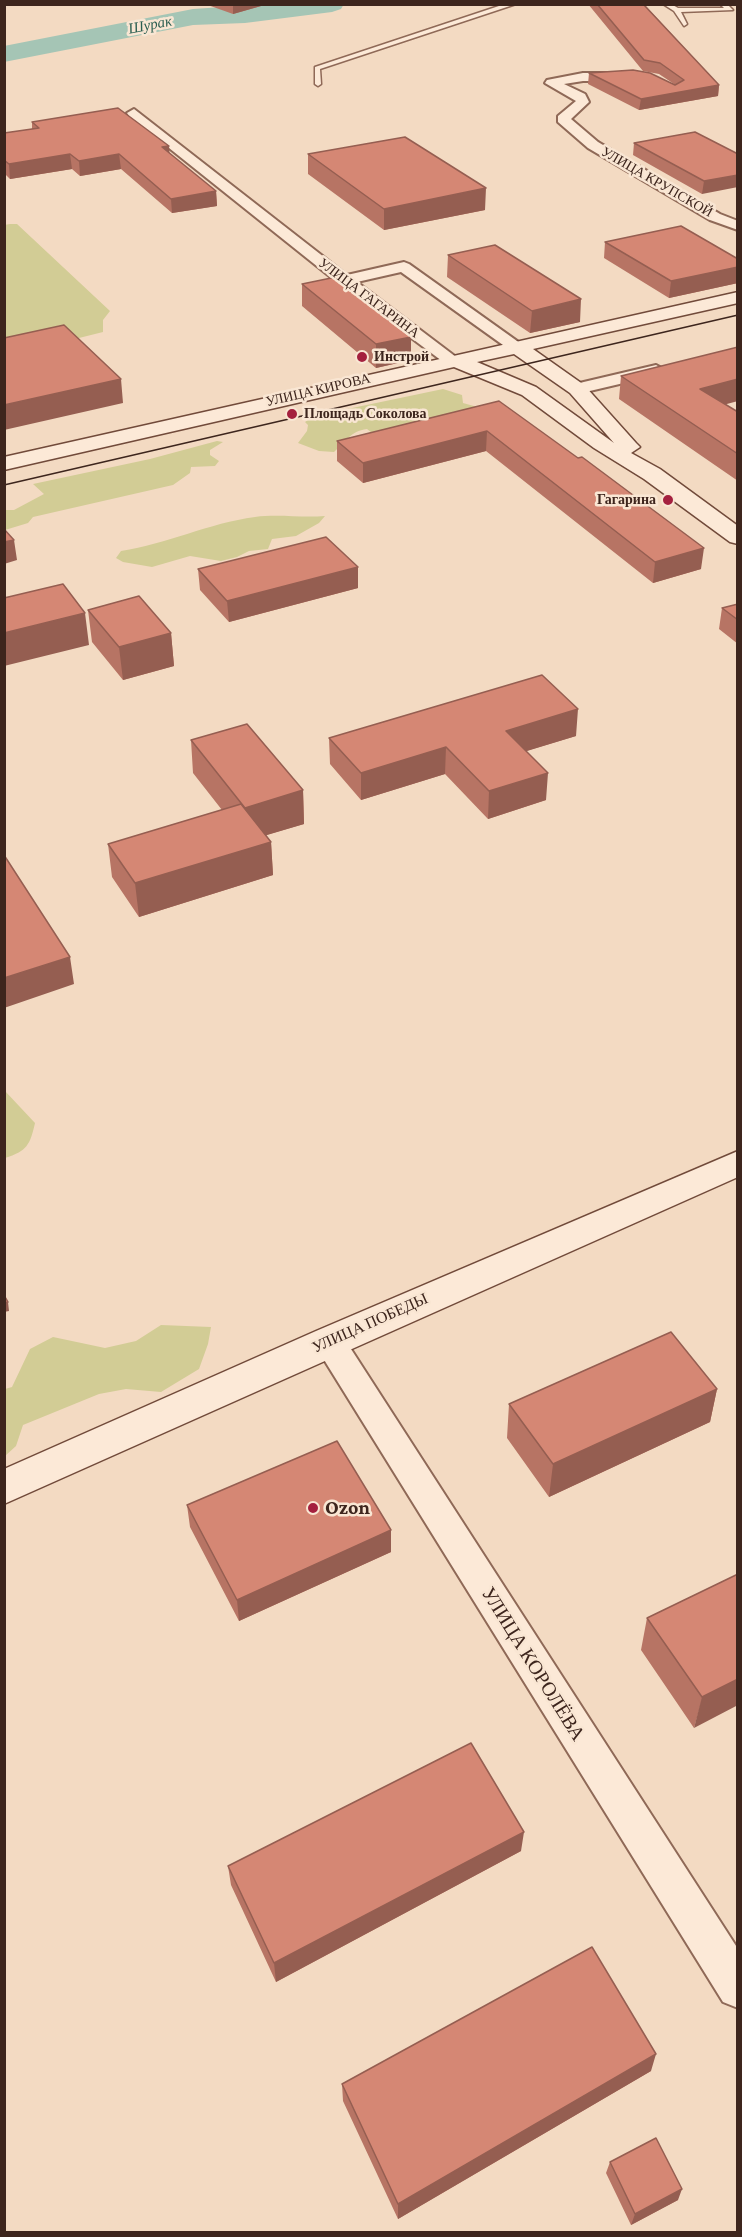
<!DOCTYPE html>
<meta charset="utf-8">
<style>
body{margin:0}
#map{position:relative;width:742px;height:2237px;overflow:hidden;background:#f3dac2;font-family:"Crimson Pro",serif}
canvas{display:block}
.frame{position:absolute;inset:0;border:6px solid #3d251d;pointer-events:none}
</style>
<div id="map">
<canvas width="742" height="2237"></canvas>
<div class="frame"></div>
</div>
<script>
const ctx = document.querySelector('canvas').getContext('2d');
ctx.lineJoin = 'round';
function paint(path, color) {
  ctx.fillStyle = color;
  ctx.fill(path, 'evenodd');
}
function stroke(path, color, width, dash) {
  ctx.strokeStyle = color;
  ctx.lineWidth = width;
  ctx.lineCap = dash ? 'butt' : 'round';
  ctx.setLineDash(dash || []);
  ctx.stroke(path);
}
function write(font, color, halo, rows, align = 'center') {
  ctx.font = font + ' "Crimson Pro",serif';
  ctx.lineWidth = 5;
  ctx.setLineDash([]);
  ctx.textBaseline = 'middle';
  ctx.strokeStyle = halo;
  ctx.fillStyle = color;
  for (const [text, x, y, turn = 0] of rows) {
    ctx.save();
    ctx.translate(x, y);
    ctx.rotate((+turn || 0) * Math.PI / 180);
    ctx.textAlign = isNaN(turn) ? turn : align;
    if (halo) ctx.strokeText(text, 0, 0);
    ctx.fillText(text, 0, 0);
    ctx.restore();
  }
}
paint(new Path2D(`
 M10,224H17L110,311L103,320V332L79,338L5,347L4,225Z
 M443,389L462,395L463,403L481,408L372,433L367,429C350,431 346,442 334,452L319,451L298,443L307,431L308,425L305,422L314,416Z
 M217,441L223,442L210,450V455L219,461L215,466L191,467L190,473L173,485L33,517L28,523L5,530V510H14L44,494L33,484L150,459Z
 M325,516L319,523L296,536L272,539L268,549L249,551L237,557L221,561L190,556L152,567L123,562L116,558L121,551C167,544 209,523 255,517C278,514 302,518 325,516Z
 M5,1091L35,1123C30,1145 27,1151 5,1158Z
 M161,1325L211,1327L208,1344L199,1369L161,1392L126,1389L99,1394L23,1425L16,1446L5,1456V1389L12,1387L30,1349L53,1337L105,1348L136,1341Z`), '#d2cc95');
paint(new Path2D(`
 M267,4H344L341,9L332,12L245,23L193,25L4,62V46L193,9Z`), '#a5c5b5');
const lane = new Path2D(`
 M505,4H516L320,69L321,84L318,86L315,84V67Z
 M663,4H671L678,8H724L720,4H727L733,10L681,12L687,24L684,26L674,11Z`);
const street = new Path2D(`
 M583,73H628L634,77L628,81H583L564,84L585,94L589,102L571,119L598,142L720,214L738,221V230L710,220L588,148L558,122V116L576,101L545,83L547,80Z
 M134,109L347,275L404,262L409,264L524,346L522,350H510L401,272L357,282L460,360L458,364H446L338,283L129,116L127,113Z
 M656,365L665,370L662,374L577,394L568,389L571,385Z
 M329,1328L340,1332L738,1949V2008L723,2002L318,1350L313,1341L318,1332Z`);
const secondary = new Path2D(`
 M738,292V303L533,349L584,385L636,443L640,447L631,453L660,469L738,526V544L730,542L644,479L594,448L522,395L454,367L4,470V457ZM514,354L570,393L614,443L536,387L477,362Z
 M738,1151V1177L4,1504V1469L316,1331Z`);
stroke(lane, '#8f6957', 3);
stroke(street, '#8f6957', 4);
stroke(secondary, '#714a3a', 3);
paint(lane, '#fce9d7');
paint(street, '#fce9d7');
paint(secondary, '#fce9d7');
stroke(new Path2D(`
 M4,485L738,315`), '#3d251d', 1.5);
paint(new Path2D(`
 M205,4H268L233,14Z
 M588,4H644L719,85L718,96L639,110L588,84L589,73L674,84L659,74L643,71Z
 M32,122L170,154L216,191L217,206L172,213L121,169L80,176L72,169L10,179L4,173V133L32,129Z
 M634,143L738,154L702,194L633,155Z
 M308,154L485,210L384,230L308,174Z
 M605,242L738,259V283L669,298L604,258Z
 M448,255L580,322L530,333L447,277Z
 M302,284L411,360L376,368L302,306Z
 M621,376L725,404L738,412V481L619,399Z
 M499,401L701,569L653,583L486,451L363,483L337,461V441Z
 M198,569L358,588L229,622L200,590Z
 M738,604V644L719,629L722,608Z
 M88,610L171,633L174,666L123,680L92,642Z
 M576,736L526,751L546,800L488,819L445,774L361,800L330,764L329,738Z
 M191,740L303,790L304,824L266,835L271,842L273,875L139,917L112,877L108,844L222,810L193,773Z
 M717,1389L710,1422L549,1497L507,1438L509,1404Z
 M187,1505L391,1552L239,1621L190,1527Z
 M738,1574L694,1728L641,1650L647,1618Z
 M521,1851L276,1982L231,1885L228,1866Z
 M651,2071L398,2219L343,2101L342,2084Z
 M610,2162L678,2200L631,2225L606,2173Z`), '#b77464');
paint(new Path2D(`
 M233,4H268L233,14Z
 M719,85L718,96L639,110L641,99Z
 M169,146L170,160L162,147Z
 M70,154L72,169L10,179L9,164Z
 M119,154L121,169L80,176L79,161Z
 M738,175V187L702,194L704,181Z
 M486,188L485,210L384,230V209Z
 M216,191L217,206L172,213L171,199Z
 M738,267V283L669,298L671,281Z
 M581,299L580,322L530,333L532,311Z
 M411,337V360L376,368V344Z
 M121,379L123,403L4,430V405Z
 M738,379V401L697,412L700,389Z
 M487,431L486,451L363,483V463Z
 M14,540L17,560L4,564V542Z
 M704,548L701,569L653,583L655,562Z
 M358,567V588L229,622L227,601Z
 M85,613L89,645L4,666V633Z
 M171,633L174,666L123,680L119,647Z
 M578,709L576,736L504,758L506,731Z
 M446,747L445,774L361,800V773Z
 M548,773L546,800L488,819L489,791Z
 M303,790L304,824L247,841L245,808Z
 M271,842L273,875L139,917L135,883Z
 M70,957L74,984L4,1008V978Z
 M8,1302L9,1311L4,1312V1303Z
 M717,1389L710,1422L549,1497L553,1464Z
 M391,1530V1552L239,1621L237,1600Z
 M738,1679V1705L694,1728L702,1697Z
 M524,1832L521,1851L276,1982L274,1963Z
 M656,2054L651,2071L398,2219V2204Z
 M682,2189L678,2200L631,2225L635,2214Z`), '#955e51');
const building = new Path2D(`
 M597,4L644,5L719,85L641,99L589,73L633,70L650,73L675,85L684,80L660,63L644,60Z
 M118,108L169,146L162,147L216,191L171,199L119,154L79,161L70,154L9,164L4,160V133L39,128L32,122Z
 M695,132L738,154V175L704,181L634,143Z
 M405,137L486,188L384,209L308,154Z
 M681,226L738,259V267L671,281L605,242Z
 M495,245L581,299L532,311L448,255Z
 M336,277L411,337L376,344L302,284Z
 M64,325L121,379L4,405V338Z
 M738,347V379L700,389L738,412V454L621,376Z
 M499,401L578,458L582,457L704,548L655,562L487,431L363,463L337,441Z
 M4,529L14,540L4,542Z
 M326,537L358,567L227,601L198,569Z
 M63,584L85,613L4,633V598Z
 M139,596L171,633L119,647L88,610Z
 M738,604V620L722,608Z
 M542,675L578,709L506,731L548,773L489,791L446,747L361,773L329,738Z
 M247,724L303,790L245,808L191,740Z
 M241,804L271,842L135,883L108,844Z
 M4,855L70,957L4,978Z
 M4,1295L8,1302L4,1303Z
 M671,1332L717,1389L553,1464L509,1404Z
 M337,1441L391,1530L237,1600L187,1505Z
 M738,1574V1679L702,1697L647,1618Z
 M471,1743L524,1832L274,1963L228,1866Z
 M592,1947L656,2054L398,2204L342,2084Z
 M656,2138L682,2189L635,2214L610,2162Z`);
paint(building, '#d58774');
stroke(building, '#955e51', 1.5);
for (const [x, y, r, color] of [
 [362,357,6,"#a4203e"],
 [292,414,6,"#a4203e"],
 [668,500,6,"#a4203e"],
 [313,1508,6,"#a4203e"]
]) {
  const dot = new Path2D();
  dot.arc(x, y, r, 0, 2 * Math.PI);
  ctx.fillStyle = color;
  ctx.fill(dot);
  stroke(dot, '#f9e6d3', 2);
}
write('14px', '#3d251d', '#f9e6d3', [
 ["УЛИЦА КРУПСКОЙ",657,182,30],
 ["УЛИЦА ГАГАРИНА",369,298,37],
 ["УЛИЦА КИРОВА",318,390,-13]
]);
write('bold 14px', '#3d251d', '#f9e6d3', [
 ["Инстрой",374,357],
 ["Площадь Соколова",304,414],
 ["Гагарина",656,500,"right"]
], 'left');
write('italic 15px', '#2a5e50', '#f9e6d3', [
 ["Шурак",150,25,-11]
]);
write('16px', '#3d251d', '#f9e6d3', [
 ["УЛИЦА ПОБЕДЫ",370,1323,-24]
]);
write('bold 20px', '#3d251d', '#f9e6d3', [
 ["Ozon",325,1508]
], 'left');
write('20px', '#3d251d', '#f9e6d3', [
 ["УЛИЦА КОРОЛЁВА",533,1664,58]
]);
</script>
